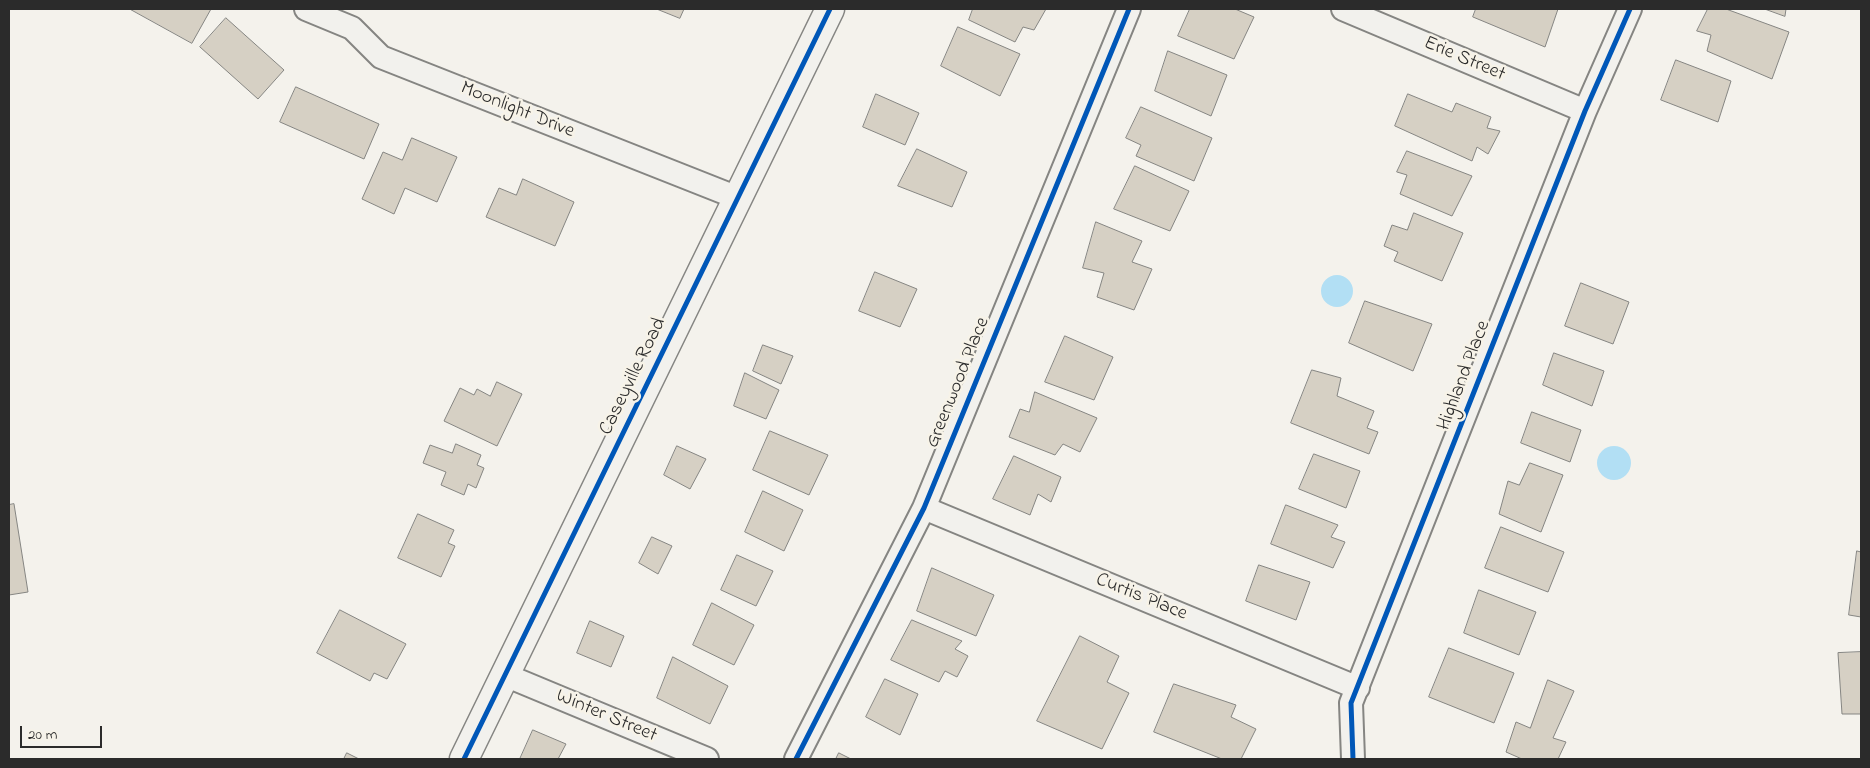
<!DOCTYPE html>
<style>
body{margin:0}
#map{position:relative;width:1870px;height:768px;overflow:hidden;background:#f4f2ec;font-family:"Indie Flower",sans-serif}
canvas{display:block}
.frame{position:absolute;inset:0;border:10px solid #2b2b2b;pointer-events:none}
.scale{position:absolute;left:20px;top:726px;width:82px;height:22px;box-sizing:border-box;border:2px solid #2b2b2b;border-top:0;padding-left:6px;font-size:15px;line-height:18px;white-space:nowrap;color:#2b2b2b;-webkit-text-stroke:4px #f7f3e8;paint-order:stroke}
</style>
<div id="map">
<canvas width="1870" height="768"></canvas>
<div class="frame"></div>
<div class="scale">20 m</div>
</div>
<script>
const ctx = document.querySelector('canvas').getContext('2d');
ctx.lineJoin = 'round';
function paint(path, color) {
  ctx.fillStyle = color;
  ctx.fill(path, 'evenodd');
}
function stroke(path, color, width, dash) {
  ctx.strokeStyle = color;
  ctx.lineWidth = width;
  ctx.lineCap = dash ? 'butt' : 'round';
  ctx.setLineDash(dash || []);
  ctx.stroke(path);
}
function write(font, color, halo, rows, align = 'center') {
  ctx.font = font + ' "Indie Flower",sans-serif';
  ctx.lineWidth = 5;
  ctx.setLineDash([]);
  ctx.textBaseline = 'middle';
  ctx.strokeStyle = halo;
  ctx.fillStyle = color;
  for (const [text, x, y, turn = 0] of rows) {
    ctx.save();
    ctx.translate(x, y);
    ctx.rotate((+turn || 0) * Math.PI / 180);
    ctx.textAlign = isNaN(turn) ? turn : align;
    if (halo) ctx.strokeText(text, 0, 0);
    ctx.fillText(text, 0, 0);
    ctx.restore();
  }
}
paint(new Path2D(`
 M1321 291a16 16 0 1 1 32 0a16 16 0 1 1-32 0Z
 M1597 463a17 17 0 1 1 34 0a17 17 0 1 1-34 0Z`), '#b2dff4');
const building = new Path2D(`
 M130,9H211L192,43Z
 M657,9H684L680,18Z
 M973,9H1046L1034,30L1023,27L1015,42L969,20Z
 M1190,9H1235L1254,17L1234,59L1178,36Z
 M1476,9H1558L1545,47L1473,17Z
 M1708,9H1726L1789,32L1772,79L1707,51L1711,35L1697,31Z
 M1765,9H1786L1785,16Z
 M226,18L284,70L258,99L200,47Z
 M958,27L1020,54L1000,96L941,66Z
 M1168,51L1227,75L1211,116L1155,91Z
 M1676,60L1731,81L1718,122L1661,100Z
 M296,87L379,124L364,159L280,122Z
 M876,94L919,113L905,145L863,127Z
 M1408,94L1452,112L1456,103L1491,117L1487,128L1500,131L1488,154L1477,147L1472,161L1395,126Z
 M1141,107L1212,138L1194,181L1136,156L1141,145L1126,138Z
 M412,138L457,157L437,202L405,188L394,214L362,199L383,152L402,160Z
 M917,149L967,172L952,207L898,186Z
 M1407,151L1472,176L1452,216L1400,194L1407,175L1397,172Z
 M1135,166L1189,191L1170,231L1114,209Z
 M523,179L574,202L555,246L486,217L499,188L516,195Z
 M1414,213L1463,233L1442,281L1394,261L1398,252L1384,246L1392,225L1407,230Z
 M1096,222L1142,241L1132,262L1152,269L1134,310L1097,297L1104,273L1083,268Z
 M875,272L917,289L900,327L859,311Z
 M1581,283L1629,302L1613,344L1565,326Z
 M1365,301L1432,324L1413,371L1349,343Z
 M1065,336L1113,357L1094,400L1045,382Z
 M763,345L793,356L781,384L753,371Z
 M1554,353L1604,371L1592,406L1543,385Z
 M1312,370L1341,378L1337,396L1374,411L1367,428L1378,432L1369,454L1291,423Z
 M745,373L779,390L766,419L734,406Z
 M497,382L522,394L497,446L444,421L460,388L474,395L477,389L490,396Z
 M1035,392L1097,418L1080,452L1063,444L1055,455L1009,437L1020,409L1029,412Z
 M1532,412L1581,430L1570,462L1521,443Z
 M770,431L828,455L809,495L753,470Z
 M456,444L481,455L477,465L484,468L476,488L468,484L464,495L441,485L446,472L423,463L430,445L452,453Z
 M677,446L706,459L690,489L664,475Z
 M1314,454L1360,471L1346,508L1299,489Z
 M1014,456L1061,477L1051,502L1038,494L1030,515L993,499Z
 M1530,463L1563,475L1541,532L1499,514L1508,481L1519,485Z
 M763,491L803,510L784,551L745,532Z
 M14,504L28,592L9,595V505Z
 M1286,505L1338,525L1331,537L1345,542L1333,568L1271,544Z
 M418,514L454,530L448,543L455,546L441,577L398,558Z
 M1501,527L1564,552L1548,592L1485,568Z
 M652,537L672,546L658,574L639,563Z
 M1857,551L1861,552V617L1849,615Z
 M737,555L773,571L756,606L721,590Z
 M1259,565L1310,582L1296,620L1246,601Z
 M932,568L994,595L976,636L917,611Z
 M1479,590L1536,612L1519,655L1464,633Z
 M712,603L754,625L734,665L693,645Z
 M340,610L406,644L387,679L374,673L370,681L317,653Z
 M912,620L962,641L955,649L968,656L957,677L945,671L939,682L891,660Z
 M590,621L624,636L611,667L577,653Z
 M1080,636L1119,656L1107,682L1129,693L1102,749L1037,721Z
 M1449,648L1514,673L1494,723L1429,697Z
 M1861,652V714H1842L1838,653Z
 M673,657L728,686L710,724L657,698Z
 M885,679L918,694L900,735L866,717Z
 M1548,680L1574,691L1553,738L1566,742L1558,759H1522L1506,752L1516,722L1530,728Z
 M1174,684L1236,705L1231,717L1256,729L1241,759H1222L1154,732Z
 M533,730L566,744L558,759H520Z
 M347,753L359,759H344Z
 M839,753L851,759H836Z`);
paint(building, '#d6d0c4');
stroke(building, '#858582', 1);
const minor = new Path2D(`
 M306,9L352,28L381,57L738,198
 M1343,9L1585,111
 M924,508L1358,688
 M505,675L707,759
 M796,759L924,508L1129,9
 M1353,759L1351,703L1585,111L1630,9`);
const tertiary = new Path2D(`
 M464,759L830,9`);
stroke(minor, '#858582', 26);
stroke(tertiary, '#858582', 31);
stroke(minor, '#f2f1ed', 22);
stroke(tertiary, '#f2f1ed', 28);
stroke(new Path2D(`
 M464,759L830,9
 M796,759L924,508L1129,9
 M1353,759L1351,703L1585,111L1630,9`), '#0057b8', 5);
write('20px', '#2b2b2b', '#f7f3e8', [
 ["Erie Street",1464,60,23],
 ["Moonlight Drive",517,111,22],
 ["Highland Place",1465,376,-69],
 ["Caseyville Road",634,377,-64],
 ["Greenwood Place",959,383,-68],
 ["Curtis Place",1141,598,22],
 ["Winter Street",606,717,23]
]);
</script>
